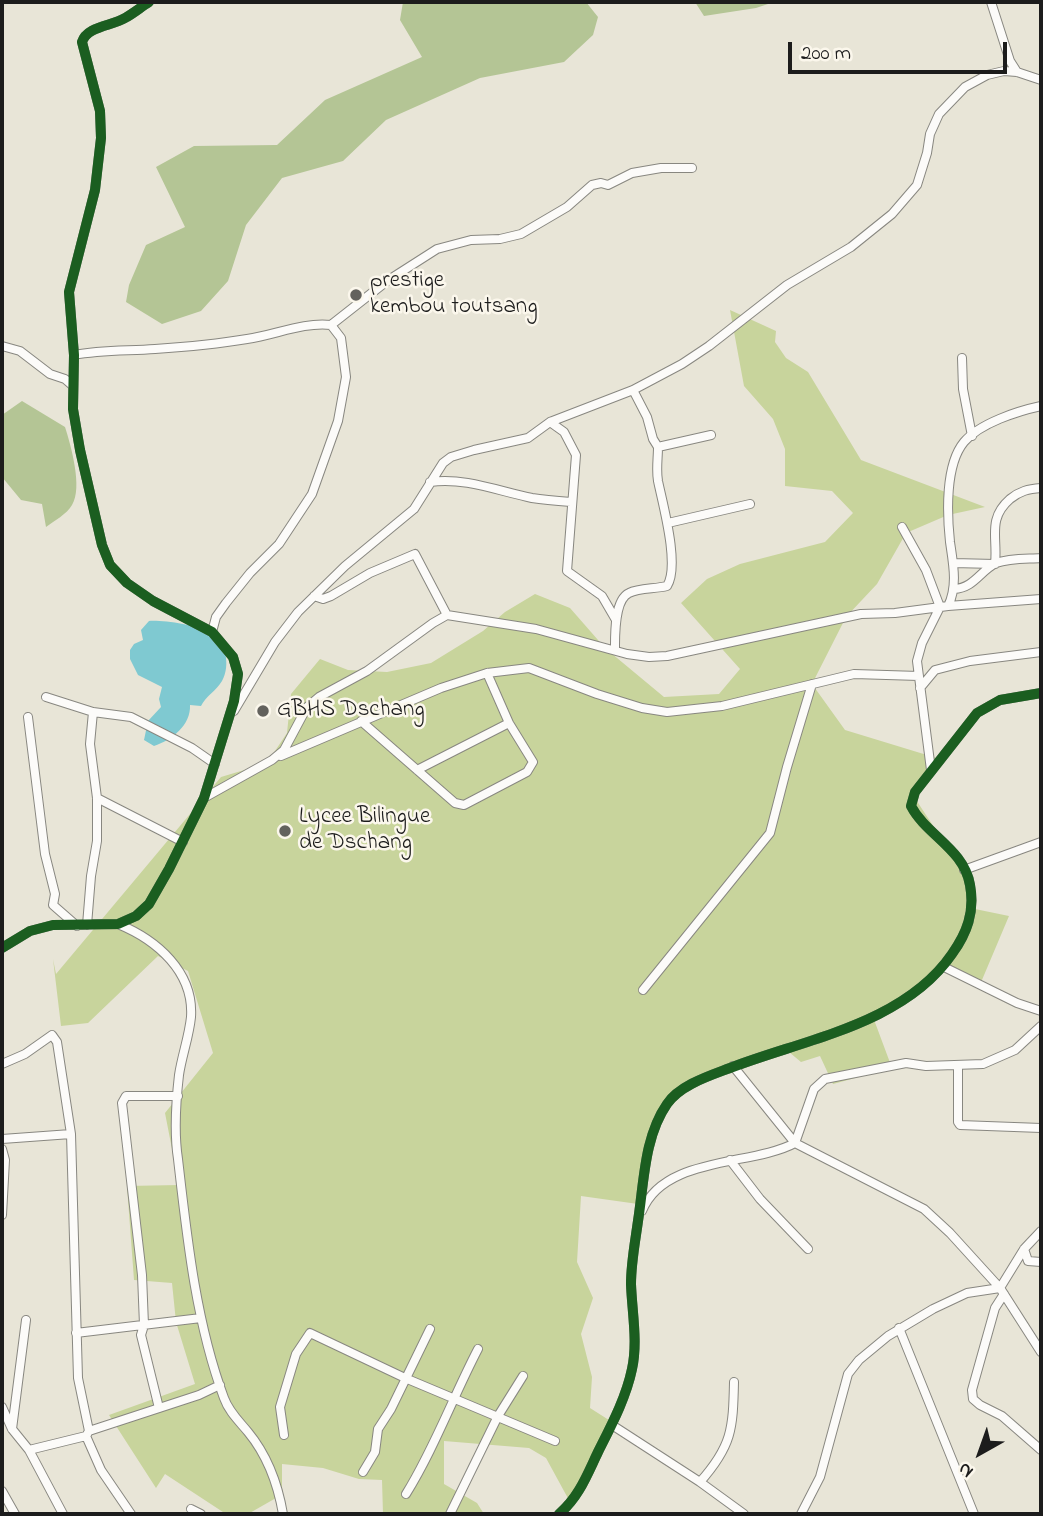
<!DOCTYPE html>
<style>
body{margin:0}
#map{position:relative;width:1043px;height:1516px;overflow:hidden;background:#e8e5d7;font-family:"Indie Flower",sans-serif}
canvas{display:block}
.frame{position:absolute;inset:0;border:4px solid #1c1c1c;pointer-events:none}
.north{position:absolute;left:945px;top:1418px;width:70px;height:70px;-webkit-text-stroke:5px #fbf7ec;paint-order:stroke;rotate:220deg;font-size:19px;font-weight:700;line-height:28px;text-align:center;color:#1c1c1c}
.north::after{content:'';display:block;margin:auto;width:24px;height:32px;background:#1c1c1c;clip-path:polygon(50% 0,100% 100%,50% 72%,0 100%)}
.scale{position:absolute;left:788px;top:42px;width:219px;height:32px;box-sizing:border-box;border:4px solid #1c1c1c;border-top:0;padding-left:9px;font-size:21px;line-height:24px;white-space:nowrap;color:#1c1c1c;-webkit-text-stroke:5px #fbf7ec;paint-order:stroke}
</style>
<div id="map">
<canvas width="1043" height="1516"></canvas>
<div class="frame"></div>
<div class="north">N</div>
<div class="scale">200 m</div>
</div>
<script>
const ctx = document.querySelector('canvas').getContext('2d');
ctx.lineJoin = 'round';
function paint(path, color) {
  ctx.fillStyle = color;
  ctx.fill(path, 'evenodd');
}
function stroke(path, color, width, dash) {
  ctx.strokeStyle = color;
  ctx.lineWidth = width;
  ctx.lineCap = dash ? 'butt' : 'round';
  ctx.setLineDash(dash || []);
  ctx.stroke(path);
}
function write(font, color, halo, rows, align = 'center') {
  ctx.font = font + ' "Indie Flower",sans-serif';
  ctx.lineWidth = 5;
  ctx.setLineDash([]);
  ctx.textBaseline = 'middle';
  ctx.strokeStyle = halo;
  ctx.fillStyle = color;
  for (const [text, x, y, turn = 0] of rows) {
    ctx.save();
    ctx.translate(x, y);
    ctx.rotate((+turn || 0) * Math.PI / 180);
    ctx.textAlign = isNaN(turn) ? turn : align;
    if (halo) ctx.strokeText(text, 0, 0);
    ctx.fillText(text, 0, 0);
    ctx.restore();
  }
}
paint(new Path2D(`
 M730,310L776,331L775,342L786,358L808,372L861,460L985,507L948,515L906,533L877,584L846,617L812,684L845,730L940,759L915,798C922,809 929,820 937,831C959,859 978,868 975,909L1009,916L979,987L946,966L873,1017L892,1068L833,1084L820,1056L801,1062L783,1047L740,1063L676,1095L657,1120L638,1204L581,1196L577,1262L593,1298L581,1334L592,1377L590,1408L612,1422L570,1502L546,1458L529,1448L444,1441V1484L477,1503L484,1514H383L382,1480L359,1479L323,1468L282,1464V1489L287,1512L276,1498L248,1514H226L165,1474L156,1488L109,1415L195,1384L176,1322L172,1283L134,1280L127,1186L179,1185L165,1113L213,1053L188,971L158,956L88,1023L61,1026L53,959L56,974L221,777L251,768L271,757L287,733L291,694L320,659L348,670L387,672L431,663L483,631L505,612L535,594L570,608L605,648L664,697L719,694L740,669L681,603L707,579L740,564L825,542L853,513L832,491L785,486V449L773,419L744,386Z`), '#c8d49c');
paint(new Path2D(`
 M403,2H586L598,17L593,35L564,62L480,78L386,120L343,161L282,178L246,225L228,281L201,311L162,324L126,302L129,285L146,245L185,227L156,167L194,146L277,145L325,100L422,57L400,20Z
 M695,2H774L756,8L704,16Z
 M22,401L65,427C71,446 83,488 72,505C67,514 54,521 46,527L42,504L21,500L2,477V415Z`), '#b4c595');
paint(new Path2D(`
 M149,621C163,620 197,625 209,632C226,641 231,665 222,681C216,691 206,696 201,706L190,705C191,725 172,740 154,746L144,740L148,721L161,707L159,699L162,687L138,675L130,659V650L134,644L143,640L141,630Z`), '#7fc9d1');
const minor = new Path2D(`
 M991,2L1010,61L1017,72
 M2,346L20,351L50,374L65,379L73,386
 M74,355C101,350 128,351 155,349C185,347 217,344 247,339C276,335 302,322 331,325
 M962,358L963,389L972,436
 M633,390L647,417L653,439L658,447L711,435
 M550,422L564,432L576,455L567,571L602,596L616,620
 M430,482C465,477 498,491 532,498C545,500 558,501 571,502
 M668,523L750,504
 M902,527L926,570L940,607L922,643L917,661L931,770
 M953,563L995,564C998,538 987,519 1010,499C1020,491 1028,489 1041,488
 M954,589C974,588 980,571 996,563C1010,558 1027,559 1041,558
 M314,596L323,599L331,596L370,573L415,554L447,615
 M948,606L1041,599
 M212,632L216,617L226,603L250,573L279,544L312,494L338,421L346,377L341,338L331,325L387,281L437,249L471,240L500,239L521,234L567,207L592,185L601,183L608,185L632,173L661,168H692
 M615,650C615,636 614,600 629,593C639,588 655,589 667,586C680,566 663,505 658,481C656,470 658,458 658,447
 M920,688L935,670L970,661L1041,652
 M46,697L93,712L131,717L192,748L215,764
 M234,711L275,642L298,612L345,566L414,509L443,463L451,457L474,450L528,438L550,422L633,390L682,364L709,346L787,285L851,247L892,214L917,185L927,153L930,134L939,114L965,87L987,75L1004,71L1017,72L1041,80
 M28,717L45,854L55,894L53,905L77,926
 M361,721L455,803L464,805L527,772L533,762L509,723L487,673
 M281,756L441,688L487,673L529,668L597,694L642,708L667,712L722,706L854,674L919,676
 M417,770L509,723
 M97,798L183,842
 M204,798L272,760L284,750L307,707L319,697L367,671L433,623L447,615L536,629L627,654L649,657L667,656L861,614L895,613L948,606C958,586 953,563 950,542C947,514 945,465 964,442C980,423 1018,411 1041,406
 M964,870L1041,842
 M118,924C157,940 194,972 191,1017C189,1037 182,1055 179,1075C176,1101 174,1133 178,1159C187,1238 196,1323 224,1398C229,1412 239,1421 248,1432C267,1455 278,1485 283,1514
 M87,925L91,876L97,841V798L90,744L93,712
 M2,948L30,931L53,925L118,924L136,916L149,904L169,869L204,798L234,701L238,674L233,657L212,632L153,601L127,583L110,565L102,545L80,450L73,409L74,355L69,292L95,190L101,138L100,111L82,42C87,26 112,26 125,18C134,13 141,7 149,2
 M944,967L1017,1003L1041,1011
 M643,990L770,833L787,767L812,684
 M2,1064L25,1054L52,1035L57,1042L71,1134L78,1378L89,1431L86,1436L101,1470L131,1514
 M733,1066L795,1143L924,1209L950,1233L1000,1288
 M958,1066V1122L960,1125L1041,1128
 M2,1139L71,1134
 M2,1149L5,1160L2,1215
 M730,1160L760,1199L808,1249
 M642,1211C664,1156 752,1166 795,1143L814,1089L825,1079L906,1063L926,1066L983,1064L1015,1050L1041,1026
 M1041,1231L1024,1249L1000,1288L1041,1352
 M1024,1249L1028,1261L1041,1262
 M1004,1294L995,1308L972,1390L973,1399L980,1405L1002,1416L1041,1450
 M899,1328L974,1514
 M76,1333L201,1318
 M2,1407L12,1429L29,1450L63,1514
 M159,1408L141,1335L144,1325L142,1275L122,1103L126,1096H178
 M612,1425L700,1482L744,1514
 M12,1429L26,1320
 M89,1431L199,1395L220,1385
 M284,1435L280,1407L296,1354L310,1333L405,1378L555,1441
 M29,1450L86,1436
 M363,1472L375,1452L378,1429L391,1409L430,1329
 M700,1482C732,1446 733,1429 734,1382
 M2,1491L15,1514
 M406,1494C434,1449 453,1397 478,1349
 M191,1509L201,1514
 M450,1514L498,1416L523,1376
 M559,1514C579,1497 587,1475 598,1452C611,1426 626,1398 632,1369C638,1342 632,1312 631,1284C631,1263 635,1243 638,1221C644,1183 644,1137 667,1104C680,1085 709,1076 730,1068C805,1039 904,1024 952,954C967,933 975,912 970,885C964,849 926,835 911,806L915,792L977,713L1000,700L1041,693
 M801,1514L820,1477L848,1374L859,1360L888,1336L933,1309L967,1293L1000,1288`);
stroke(minor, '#888780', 10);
stroke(minor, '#fcfbf9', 8);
stroke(new Path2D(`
 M2,948L30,931L53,925L118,924L136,916L149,904L169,869L204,798L234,701L238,674L233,657L212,632L153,601L127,583L110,565L102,545L80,450L73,409L74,355L69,292L95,190L101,138L100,111L82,42C87,26 112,26 125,18C134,13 141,7 149,2
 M559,1514C579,1497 587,1475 598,1452C611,1426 626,1398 632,1369C638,1342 632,1312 631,1284C631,1263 635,1243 638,1221C644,1183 644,1137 667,1104C680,1085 709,1076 730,1068C805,1039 904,1024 952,954C967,933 975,912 970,885C964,849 926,835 911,806L915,792L977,713L1000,700L1041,693`), '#1b5e20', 10);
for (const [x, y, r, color] of [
 [356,295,7,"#63625d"],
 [263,711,7,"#63625d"],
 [285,831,7,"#63625d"]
]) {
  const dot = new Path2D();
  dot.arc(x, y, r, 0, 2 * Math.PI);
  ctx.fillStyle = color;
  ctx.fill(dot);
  stroke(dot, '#fbf7ec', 2.5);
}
write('23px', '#1c1c1c', '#fbf7ec', [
 ["prestige",370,282],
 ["kembou toutsang",370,308],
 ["GBHS Dschang",277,711],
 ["Lycee Bilingue",299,818],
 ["de Dschang",299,844]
], 'left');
</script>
